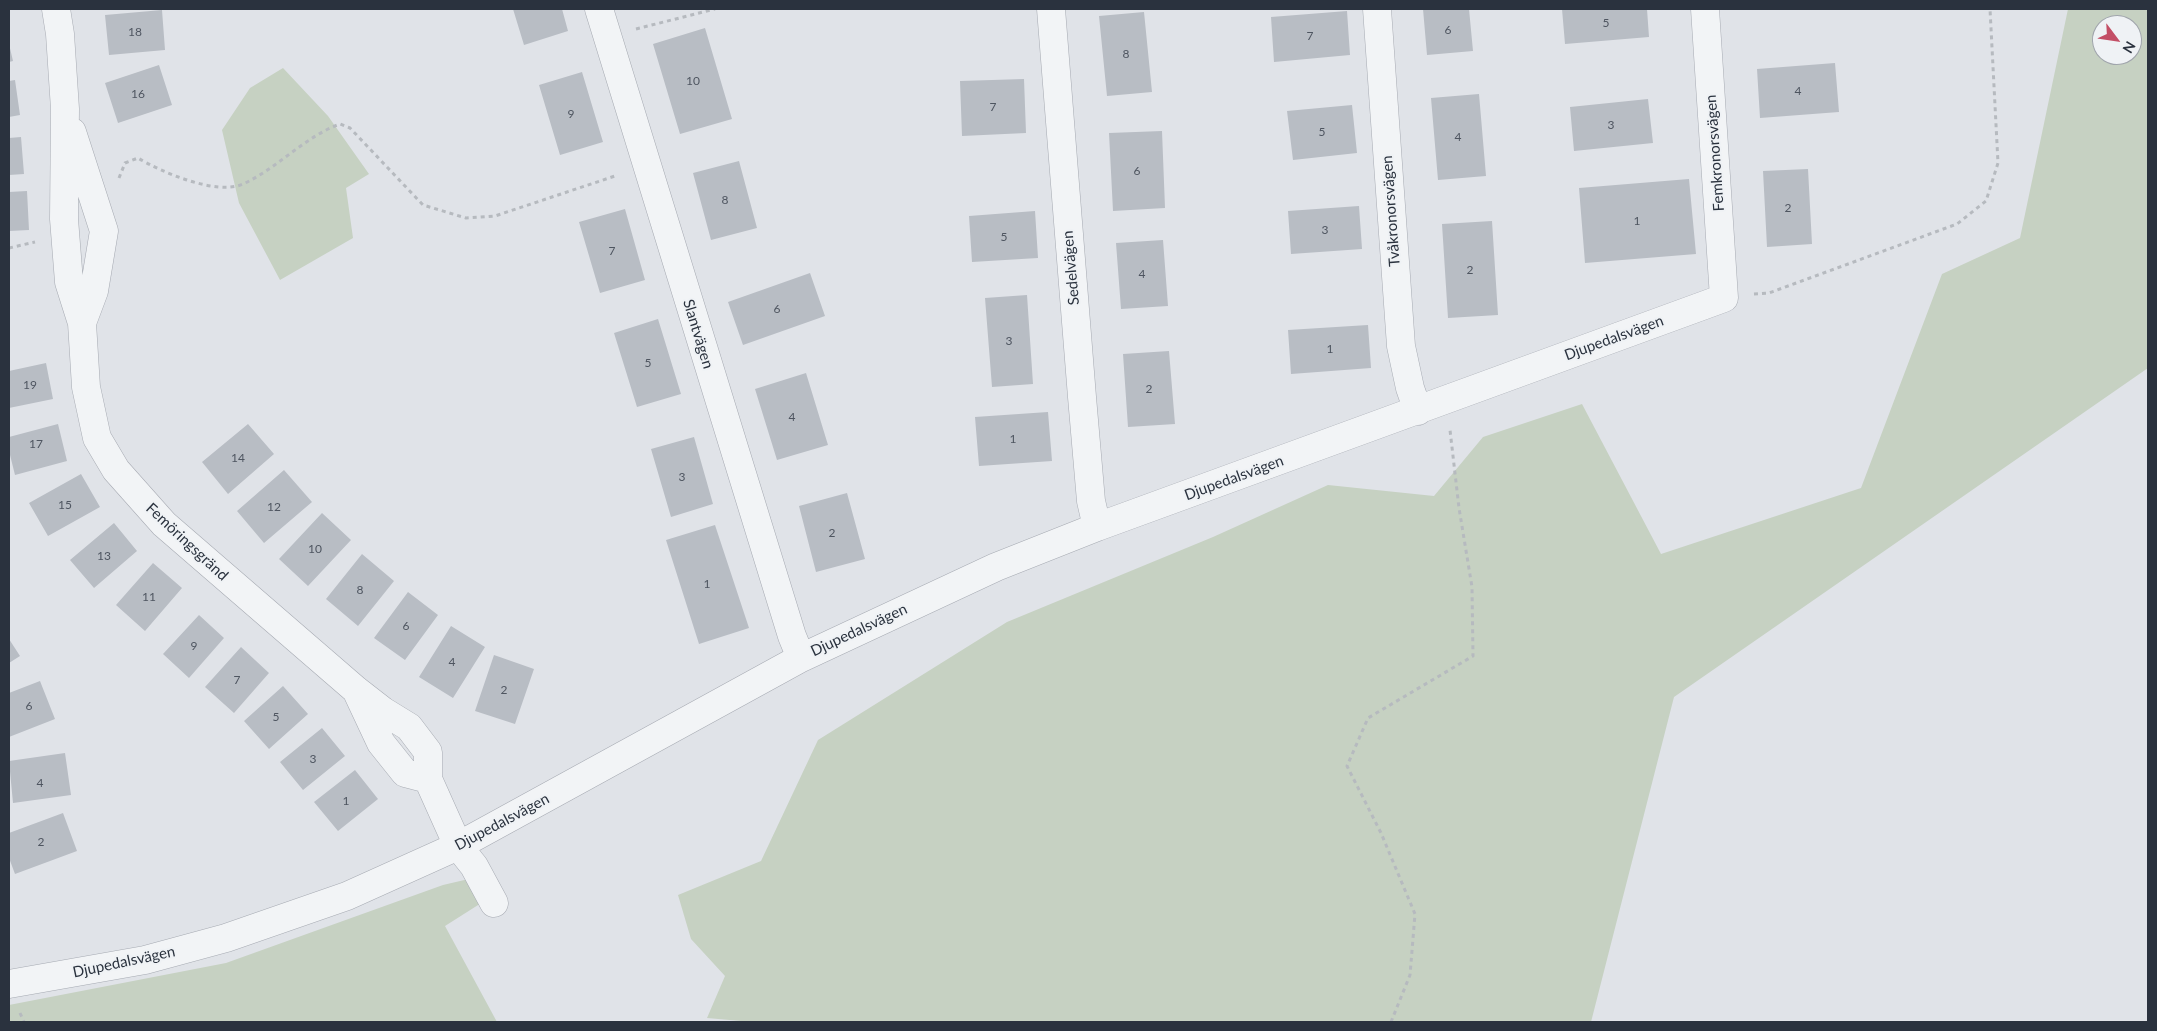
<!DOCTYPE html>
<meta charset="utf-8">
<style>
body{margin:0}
#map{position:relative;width:2157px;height:1031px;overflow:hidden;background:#e0e3e8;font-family:Lato,sans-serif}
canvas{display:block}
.frame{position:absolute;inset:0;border:10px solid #2a323e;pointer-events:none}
.north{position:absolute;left:2092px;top:15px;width:50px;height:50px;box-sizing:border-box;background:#eff2f5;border:1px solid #a0a5ac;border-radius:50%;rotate:121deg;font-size:14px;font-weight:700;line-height:20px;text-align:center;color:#2a323e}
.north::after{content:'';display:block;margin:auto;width:18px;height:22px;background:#c34f66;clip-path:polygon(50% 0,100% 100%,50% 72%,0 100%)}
</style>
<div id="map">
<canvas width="2157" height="1031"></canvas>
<div class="frame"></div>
<div class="north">N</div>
</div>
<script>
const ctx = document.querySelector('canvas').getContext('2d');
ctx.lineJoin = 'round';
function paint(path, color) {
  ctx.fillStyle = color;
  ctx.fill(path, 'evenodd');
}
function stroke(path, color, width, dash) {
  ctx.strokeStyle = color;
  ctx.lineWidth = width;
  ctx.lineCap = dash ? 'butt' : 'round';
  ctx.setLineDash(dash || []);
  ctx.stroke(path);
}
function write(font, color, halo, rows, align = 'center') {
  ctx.font = font + ' Lato,sans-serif';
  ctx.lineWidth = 4;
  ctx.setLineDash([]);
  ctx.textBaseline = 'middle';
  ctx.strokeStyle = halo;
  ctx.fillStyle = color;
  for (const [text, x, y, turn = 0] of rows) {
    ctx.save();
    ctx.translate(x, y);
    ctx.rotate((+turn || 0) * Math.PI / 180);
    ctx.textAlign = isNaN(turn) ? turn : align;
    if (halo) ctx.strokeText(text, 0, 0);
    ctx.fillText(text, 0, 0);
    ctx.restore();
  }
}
paint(new Path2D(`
 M2068,9H2148V368L1674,697L1591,1022H752L707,1018L725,976L691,939L678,895L761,861L818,740L1007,622L1213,537L1328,485L1434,496L1483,437L1582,404L1661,554L1861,488L1942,274L2020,238ZM2102,25H2132V55H2102Z
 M283,68L328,116L369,174L346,188L353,238L280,280L239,203L222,130L250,88Z
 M473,878L486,900L445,926L497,1022H9V1005L226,963L443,885Z`), '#c6d1c2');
paint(new Path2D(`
 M513,9H562L568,31L524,45Z
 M1423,9H1469L1473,51L1427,55Z
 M1562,9H1647L1649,37L1565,44Z
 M162,10L165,50L109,55L105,15Z
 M1347,11L1350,55L1274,62L1271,17Z
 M1144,12L1152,92L1107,96L1099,16Z
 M705,28L732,119L680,134L653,44Z
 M9,44L13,61L9,62Z
 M1835,63L1839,112L1760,118L1757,69Z
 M159,65L172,105L118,123L105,83Z
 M582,72L603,142L560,155L539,85Z
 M1024,79L1026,133L962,136L960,81Z
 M15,80L20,115L9,117V81Z
 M1479,94L1486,176L1438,180L1431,98Z
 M1648,99L1653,143L1574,151L1570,107Z
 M1352,105L1357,153L1293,160L1287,111Z
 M1162,131L1165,208L1113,211L1109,133Z
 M21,137L24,174L9,175V138Z
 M739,161L757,228L711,240L693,173Z
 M1808,169L1812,244L1767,247L1763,171Z
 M1689,179L1696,254L1585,263L1579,188Z
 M27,191L29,230L9,231V192Z
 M1359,206L1362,249L1291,254L1288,211Z
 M625,209L645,280L600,293L579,222Z
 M1035,211L1038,258L972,262L969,216Z
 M1492,221L1498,315L1448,318L1442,224Z
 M1163,240L1168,306L1121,309L1116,243Z
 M810,273L825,316L743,345L728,302Z
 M1027,295L1033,384L992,387L985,298Z
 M658,319L681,394L637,407L614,333Z
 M1368,325L1371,368L1291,374L1288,330Z
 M1169,351L1175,424L1128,427L1123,354Z
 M46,363L53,399L9,408V371Z
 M806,373L828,445L777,460L755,389Z
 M1048,412L1052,461L979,466L975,417Z
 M58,424L67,461L15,475L9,451V437Z
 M248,424L274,454L228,494L202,462Z
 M694,437L713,504L671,517L651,449Z
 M284,470L312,502L264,543L237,511Z
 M81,474L100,507L48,536L29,503Z
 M847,493L865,559L816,572L799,506Z
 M322,513L351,540L308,586L279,559Z
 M114,523L137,551L94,588L70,560Z
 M715,525L749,628L699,644L666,540Z
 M362,554L394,581L358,626L326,599Z
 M153,563L182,588L145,631L116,605Z
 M408,592L438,615L405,660L374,638Z
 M199,615L224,638L189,678L163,654Z
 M451,626L485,647L453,698L419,677Z
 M9,639L20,656L9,663Z
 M241,647L269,673L234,713L205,687Z
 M494,655L534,669L515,724L475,711Z
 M40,681L55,719L9,737V693Z
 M283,686L308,714L269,749L244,721Z
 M322,728L345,756L303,790L280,762Z
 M65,753L71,795L13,803L9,761Z
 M355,770L378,799L338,831L314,802Z
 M63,813L77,851L15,874L9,858V833Z`), '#b8bdc4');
const minor = new Path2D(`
 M56,9L60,34L65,109L64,219L69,282L82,323L86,387L97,438L116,470L164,524L356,690L383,711L409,727L428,752V779L458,846L474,866L494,903
 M599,9L792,636L801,658
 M1051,9L1082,397L1091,501L1097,527
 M1377,9L1401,346L1410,388L1418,411
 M72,132L104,231L94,291L82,323
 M358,694L381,743L405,773L428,779
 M9,984L145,960L226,938L347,896L458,846L801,658L996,567L1097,527L1724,298L1705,9`);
stroke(minor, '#a6aab2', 29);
stroke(new Path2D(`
 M636,29L715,9
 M119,178L125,163L138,158C161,172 217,196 243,184C278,168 304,137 340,124L350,128L423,205L466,218L495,216L618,175
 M9,248L35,242
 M1754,294L1769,293L1957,224L1986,201L1998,163L1990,9
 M20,1013L24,1022
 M1391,1022L1410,975L1415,914L1381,833L1347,766L1368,718L1473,656L1472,587L1459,508L1450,430`), '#b6babf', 3, [4, 4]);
stroke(minor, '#f2f4f6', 28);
write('12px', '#4e5560', null, [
 ["5",1606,23],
 ["6",1448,30],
 ["18",135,32],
 ["7",1310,36],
 ["8",1126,54],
 ["10",693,81],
 ["4",1798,91],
 ["16",138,94],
 ["7",993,107],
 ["9",571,114],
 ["3",1611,125],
 ["5",1322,132],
 ["4",1458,137],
 ["6",1137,171],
 ["8",725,200],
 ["2",1788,208],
 ["1",1637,221],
 ["3",1325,230],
 ["5",1004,237],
 ["7",612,251],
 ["2",1470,270],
 ["4",1142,274],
 ["6",777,309],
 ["3",1009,341],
 ["1",1330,349],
 ["5",648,363],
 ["19",30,385],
 ["2",1149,389],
 ["4",792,417],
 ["1",1013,439],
 ["17",36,444],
 ["14",238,458],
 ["3",682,477],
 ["15",65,505],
 ["12",274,507],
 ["2",832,533],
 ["10",315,549],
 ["13",104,556],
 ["1",707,584],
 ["8",360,590],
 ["11",149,597],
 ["6",406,626],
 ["9",194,646],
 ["4",452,662],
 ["7",237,680],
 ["2",504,690],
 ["6",29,706],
 ["5",276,717],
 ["3",313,759],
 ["4",40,783],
 ["1",346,801],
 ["2",41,842]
]);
write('15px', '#2a323e', '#eff2f5', [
 ["Femkronorsvägen",1715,153,-94],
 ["Tvåkronorsvägen",1391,211,-94],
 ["Sedelvägen",1071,268,-95],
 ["Slantvägen",698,334,73],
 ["Djupedalsvägen",1614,338,-20],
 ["Djupedalsvägen",1234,478,-20],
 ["Femöringsgränd",187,542,43],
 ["Djupedalsvägen",859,630,-25],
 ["Djupedalsvägen",502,822,-28],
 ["Djupedalsvägen",124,962,-12]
]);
</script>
